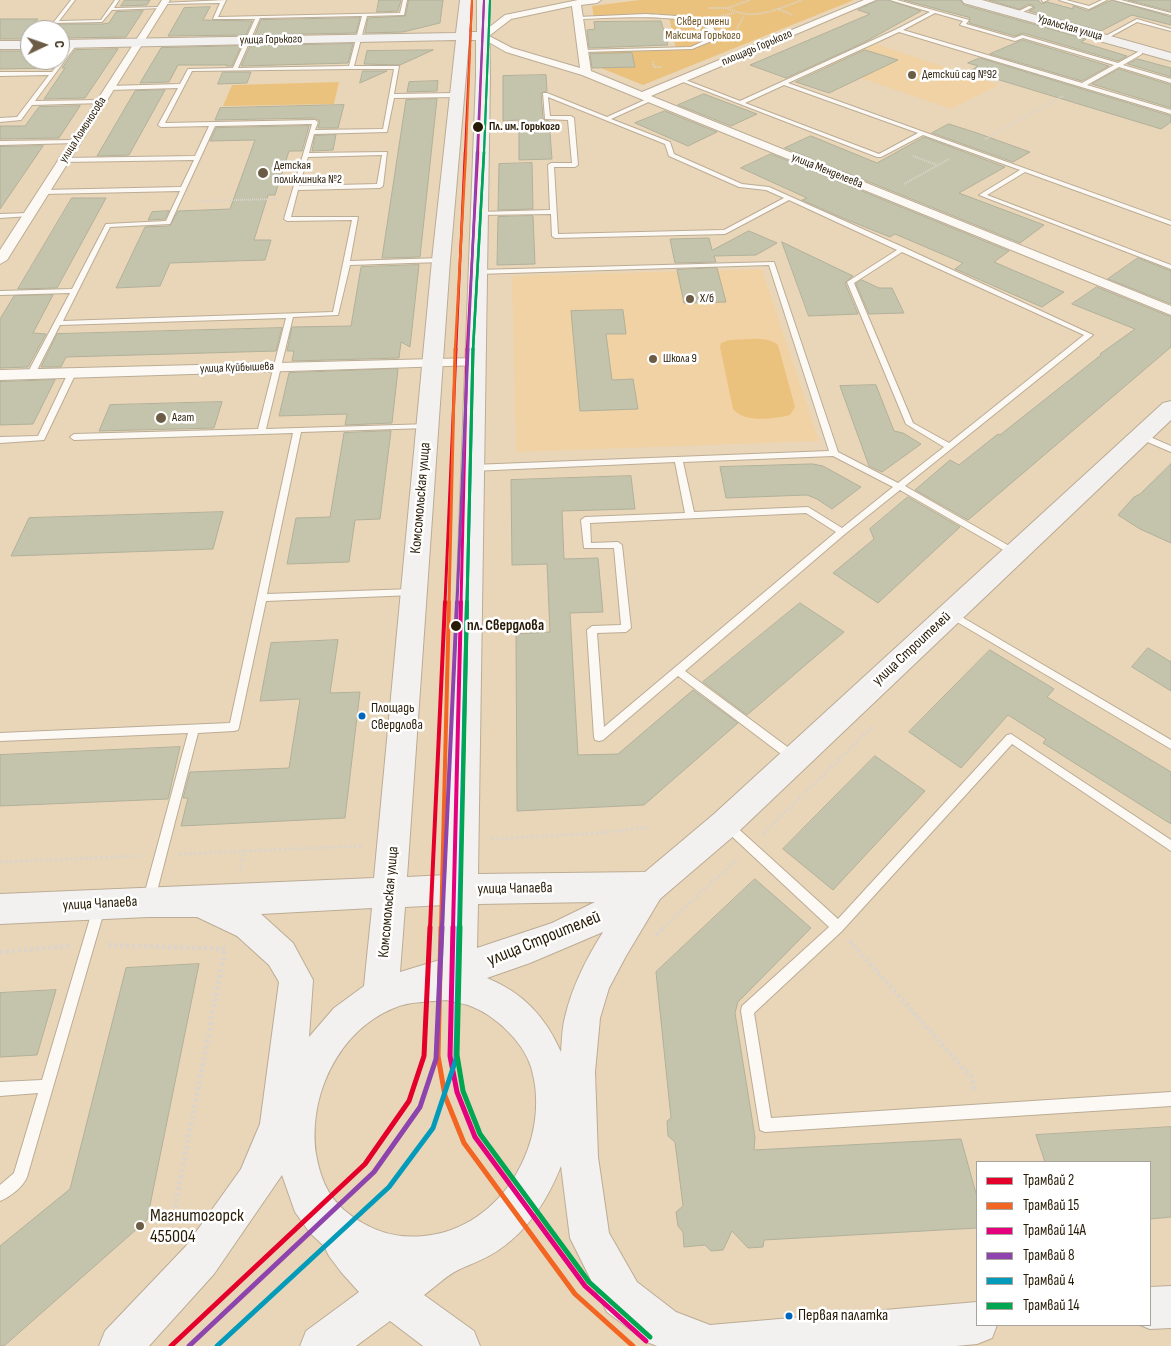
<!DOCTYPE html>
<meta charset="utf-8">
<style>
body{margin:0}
#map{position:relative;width:1171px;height:1346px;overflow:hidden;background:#e9d6b9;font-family:"Sofia Sans Condensed",sans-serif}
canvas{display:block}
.legend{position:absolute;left:976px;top:1161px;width:175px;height:165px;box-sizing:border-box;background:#fff;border:1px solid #a9a49b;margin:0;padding:6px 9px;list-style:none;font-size:15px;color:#281b06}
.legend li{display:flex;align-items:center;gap:10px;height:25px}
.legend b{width:25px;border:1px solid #a9a49b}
.north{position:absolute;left:20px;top:20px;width:50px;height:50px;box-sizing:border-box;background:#fff;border:1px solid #a9a49b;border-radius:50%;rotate:87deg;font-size:14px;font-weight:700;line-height:20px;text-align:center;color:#281b06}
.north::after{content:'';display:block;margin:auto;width:18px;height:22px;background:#6c5c45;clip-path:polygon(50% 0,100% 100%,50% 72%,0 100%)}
</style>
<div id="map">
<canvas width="1171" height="1346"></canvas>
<ul class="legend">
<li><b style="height:6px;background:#e4002b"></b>Трамвай 2</li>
<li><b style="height:6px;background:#f26522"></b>Трамвай 15</li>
<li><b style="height:6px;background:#e5007d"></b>Трамвай 14А</li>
<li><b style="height:6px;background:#8e44ad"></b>Трамвай 8</li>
<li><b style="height:6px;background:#049bba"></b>Трамвай 4</li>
<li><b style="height:6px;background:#00a651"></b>Трамвай 14</li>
</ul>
<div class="north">С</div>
</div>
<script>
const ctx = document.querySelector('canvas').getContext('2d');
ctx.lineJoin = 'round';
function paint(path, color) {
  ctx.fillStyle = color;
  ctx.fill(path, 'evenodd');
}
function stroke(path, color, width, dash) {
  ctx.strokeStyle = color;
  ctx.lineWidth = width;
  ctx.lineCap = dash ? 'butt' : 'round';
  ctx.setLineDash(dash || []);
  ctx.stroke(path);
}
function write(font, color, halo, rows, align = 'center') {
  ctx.font = font + ' "Sofia Sans Condensed",sans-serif';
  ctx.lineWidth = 5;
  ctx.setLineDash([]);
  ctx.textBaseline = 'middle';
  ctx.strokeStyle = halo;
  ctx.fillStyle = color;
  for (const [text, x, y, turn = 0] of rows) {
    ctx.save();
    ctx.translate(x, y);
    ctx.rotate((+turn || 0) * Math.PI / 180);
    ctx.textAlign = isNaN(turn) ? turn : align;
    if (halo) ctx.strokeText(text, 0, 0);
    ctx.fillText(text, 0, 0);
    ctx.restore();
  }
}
paint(new Path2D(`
 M876,44L999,85L951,109L826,66Z
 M762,269L819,441L516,452L512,276Z`), '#f0d2a4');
paint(new Path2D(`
 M640,0H854L643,85L601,68L598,51L676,49L669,17L594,18L592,6Z
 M339,82L334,104L223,106L232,85Z
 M729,340C743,340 767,335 778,345L795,407L790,415C774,419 744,423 733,409L720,347L721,343Z`), '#ebc27d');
const building = new Path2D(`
 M125,0H150L147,5L121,6Z
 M379,0H401L398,11L377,12Z
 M409,0H443L440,23L403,32L365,33L368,18L405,16Z
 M878,0H888L921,11L865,42L786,78L750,65L870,14L858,10Z
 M904,0H960L964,5L1086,39L1081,42L1127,56L1118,61L1023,33L1015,36L969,23L970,18Z
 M989,0H1038L1042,4L1047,2L1073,9V6L1088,11L1112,0L1171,17V25L1132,15L1101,31L1029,11L1035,8L1033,5L1028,4L1020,9Z
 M1128,0H1171V11Z
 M210,7L203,20L252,21L246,35L168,36L184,8Z
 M143,11L126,37L60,38V30H30V39H0V19H38L33,24H102L109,23L116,12Z
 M360,18L356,33L255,35L261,20Z
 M657,21H661L668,45L589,48L587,30L595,29L594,22Z
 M1023,40L1109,66L1082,81L990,54Z
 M353,44L348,63L241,66L250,46Z
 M241,46L232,66H226L227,65H178L169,82L140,83L161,48Z
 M118,49L85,98L44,99L65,68H62L75,50Z
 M433,50L400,65L364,64L367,51Z
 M865,50L898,60L829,93L796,82Z
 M0,51H30V60H58L53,68L0,69Z
 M632,53L635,67L592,68L590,54Z
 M980,58L1171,116V122L1161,129L970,71L978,66L968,63Z
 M1138,59L1171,68V77L1128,64Z
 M1119,69L1171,85V108L1092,84Z
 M363,71H387L360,83Z
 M223,72H251L247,83L218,84Z
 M546,75L547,91L541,93L543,119L549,121L552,159L519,160V120L503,121V76Z
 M438,81L437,91L407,92L409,82Z
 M165,90L129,155L97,156L135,91Z
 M704,94L757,114L731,126L678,105Z
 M437,99L420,257L382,258L406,100Z
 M344,105L338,128H318L320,121L315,118L215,120L220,108Z
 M80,106L59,138L0,139V126H25L39,107Z
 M665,111L717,132L688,146L635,123Z
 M949,124L977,133L1030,152L1013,162L932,133Z
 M309,126L302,151H289L275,195H268L254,240H271L265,260L170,263L160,286L116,288L145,227L170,226L178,211L230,209L255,140L210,141L216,128Z
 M336,135L333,150L312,151L315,136Z
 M811,136L877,163L924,137L1005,167L959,193L1044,225L1020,243L785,148Z
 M43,146L0,209V147Z
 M771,154L1009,251L994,262L1064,292L1042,307L955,269L963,263L895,234L890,237L840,217L802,200L807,198L741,168Z
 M532,163L533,209L498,210L499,164Z
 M72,198H106L57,288L18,289Z
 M169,211L165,219L148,220L152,212Z
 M533,216L535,264L497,265L498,217Z
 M749,231L777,243L756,255L714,256L716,262L675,263L670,239L709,238L712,250Z
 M782,242L853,276L845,283L858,314L809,316Z
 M1138,258L1171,271V304L1108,279Z
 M419,265L410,347L401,342L399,358L292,361L294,351H287L292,327L351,326L361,267Z
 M717,268L726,302L684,303L677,270Z
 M862,280L879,288H892L904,313L869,314L856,284Z
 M1097,287L1171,317V347L968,520L915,490L950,460L959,465L998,434L1000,435L1101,355L1100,354L1135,329L1072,304Z
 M53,295L33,333L46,334L28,367L0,368V319L14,296Z
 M623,310L626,334H606L612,380L633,379L638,409L580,411L571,311Z
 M282,328L276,351L66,357L61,367H41L57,334Z
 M398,369L392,423L345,425L347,414L279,416L289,373Z
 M55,380L33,424L0,425V382Z
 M876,385L894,431L903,433L921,444L882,472L869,466L840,386Z
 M222,402L214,428L99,431L110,405Z
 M391,431L380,519L355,520L349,562L287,564L296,518L330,517L344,433Z
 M813,464L823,466L861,487L832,509L817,499L807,495L726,498L720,467Z
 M1171,464V543L1140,529L1118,515L1134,497L1140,494Z
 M631,476L635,509L562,511L564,559L598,558L603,612L570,613L578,755L618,754L693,690L738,723L644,805L517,811L516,634L550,632L547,564L512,565L511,480Z
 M908,497L960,527L878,603L833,573L874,539L870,529Z
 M223,512L213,549L11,556L29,518Z
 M800,603L844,632L747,715L703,682Z
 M338,640L330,693L360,692L345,818L181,826L188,798H183L190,772L289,768L300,699L260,701L271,643Z
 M1148,648L1171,662V691L1132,667Z
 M990,650L1054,689L1047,697L1171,772V824L1043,743L1046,739L1008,715L961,768L909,732Z
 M180,747L168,799L0,806V755Z
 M875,756L925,791L833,890L783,849Z
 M755,879L811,928L738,1002L735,1013L755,1137L754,1150L961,1139L977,1197V1228L764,1240L763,1247L748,1248L732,1231L723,1250L711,1251L705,1245L684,1247L683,1232L678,1226L676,1212L683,1206L675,1142L668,1136L667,1121L671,1118L656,972Z
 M199,964L147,1220L4,1346H0V1246L70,1189L126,968Z
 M56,990L37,1055L0,1057V993Z
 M1171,1127V1217L1150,1219V1162H1045L1036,1135Z`);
paint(building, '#c4c3ac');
stroke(building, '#b1b09a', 1);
const lane = new Path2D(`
 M71,0H75L59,21L101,20L115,0H119L114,8L160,7L162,8L112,10L102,22L53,23Z
 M226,0L218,17L400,13L403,0H407L404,15L367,16L354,66H399L394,94L457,93L460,95L457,97L394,98L387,132L314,134L309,153L387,152L383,186L380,188L298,190L291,217H358L350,261L441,258L444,260L441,262L350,265L338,315L293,317L266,429L430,424V428H427L301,432L267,594L413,589L418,592L413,595L266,601L239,727L238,730L234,731L198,733L155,899L153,903L149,904L145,903L143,899L188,733L0,741V733L230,723L293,433L74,440L70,437L74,434L258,429L286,318L60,325L35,374L31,376L27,374L70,293L0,295V291L72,289L106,224L166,221L180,191L43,194L40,192L43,190L181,187L194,160L63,162L60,160L63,158L195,156L209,126L161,127L158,125L178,88L109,90L106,88L109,86L180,84L188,69L233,68L255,19H213L220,3L164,4L162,3ZM362,16L349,66L238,68L260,18ZM351,69H394L383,129L315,130L318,122L315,120L165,123L192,71ZM312,124L284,219L287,221L352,220L333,312L63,321L110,227L170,224L215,126ZM382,155L377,184L299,186L308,157Z
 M890,0H897L969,20L966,24L1014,38L1022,35L1118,63L1138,52H1142V54L1123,65L1171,79V83L1119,67L1087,85L1171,110V114L899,32L788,83L1171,221V225L1025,172L987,195L1171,265V269L979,195L1020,170L923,135L881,157H877L678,80L683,79L740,101L897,29L930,12ZM935,13L963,21L960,25L1015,41L1023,38L1114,65L1082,83L903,30ZM784,85L918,133L879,154L745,103Z
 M1042,0H1048L1043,2Z
 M1059,0H1066L1089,6L1102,0H1107L1089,9Z
 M1114,0H1121L1171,13V15Z
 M1029,6L1033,7L1019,14L1015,13Z
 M646,14C661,15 700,16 712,26C714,28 715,31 716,33L714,40L692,49L583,52L581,51L583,50L691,47L710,38L712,33C696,10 605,19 578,19L576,18L578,17Z
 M1137,19L1171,29V31L1137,22L1106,39L1102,38Z
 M73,43L77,44L35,101L101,100L103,101V103L32,105L21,120L0,122V118L17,117L49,75L0,76V72H52Z
 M543,93H547L607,117L649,98H653V100L611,119L670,142L674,154L742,184L769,187L905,248L1093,335L905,486L1018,551L1020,553L1018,555H1012L900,490L845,534L685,671L797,754L798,757L797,760L793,761L789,760L678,676L603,740L599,741L595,740L594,737L587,630L592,626L621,625L614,548H584L581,520L585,517L685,513L675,462L472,471L468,468L472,465L829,451L769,265L477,274L474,272L477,270L774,262L838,452L898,483L944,447L906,424L847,282L897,250L789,200L725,234L555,238L552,236L551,214L477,215L476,214L479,212L550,210L548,165L551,163H572L568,120L545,119ZM548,97L665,144L669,156L739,187L766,190L784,198L724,230L558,234L554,167H575L578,165L574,118L571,116H550ZM902,252L1084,335L949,443L913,423L854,283ZM833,456L893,487L842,528L808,507L694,512L683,462ZM806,513L836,532L604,727L597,633L626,632L631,628L622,545L618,542L591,543L590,523Z
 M75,140L78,142L77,143L0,145V141Z
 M28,213L30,214V216L0,218V214Z
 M69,371H75L76,373L44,440L0,443V437L38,436Z
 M1141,433L1171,446V452L1138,438V434Z
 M950,610L1171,740V749L947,616L945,614L947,612Z
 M1011,734L1171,840V851L1012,744L842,931L754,1013L771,1118L1171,1092V1106L765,1132L760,1130L741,1011L742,1006L829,927L724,829L722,826L724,823L728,821L732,823L838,919L1007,735Z
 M99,902L103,904L105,908L27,1177C23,1187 10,1197 0,1201V1185L14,1173L38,1093L0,1096V1082L42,1080L93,908L95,904Z`);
const street = new Path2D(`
 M162,0H170L7,260L0,264V250Z
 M578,0H601L597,3L581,5L591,71L642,92L864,0H876L651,96L1171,306V315L582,75L506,52L478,36L505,15ZM572,6L580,68L512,48L489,36L511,19Z
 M475,358L480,359L482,362L480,365L0,380V370Z`);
const secondary = new Path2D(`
 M460,0H472L469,32H477V0H489L490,77L478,874L645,872L714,814L1163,403L1171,401V420L736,834L660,899L626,956L609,988L600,1018L595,1072L598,1157L609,1233L637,1282L676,1312L710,1325L977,1302V1325H997L992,1338L977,1344L956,1346H657L647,1342L607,1312L570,1238L561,1166C548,1199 529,1229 500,1249C488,1258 473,1263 458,1270C447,1275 435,1287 424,1295L474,1331L480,1346H423L390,1321L356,1346H300L306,1331L359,1292L341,1272L329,1256L324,1246L310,1233L295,1212L282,1175L214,1274L149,1346H99L105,1331L186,1246L241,1169L260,1124L279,982L269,965L237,936L197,917H148L0,924V894L374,878L432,260L456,40L60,48V40L456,33ZM469,40H476V77L446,875L407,877L450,260ZM595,902L552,923L477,948L478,904ZM445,905L443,959L400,972L405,907ZM372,908L364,986L334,1008L309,1037L313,980L293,943L261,914ZM603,932C586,959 572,987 565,1017C562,1028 562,1040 561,1052C545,1016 523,993 487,978L530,963ZM446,1000C453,1002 461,1003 468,1005C494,1014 523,1041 531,1067C553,1140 502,1229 424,1236C393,1239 368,1230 344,1210C327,1195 320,1177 316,1154C308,1096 338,1031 394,1008C410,1001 429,1002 446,1000Z
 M962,0H982L1171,53V61L964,3Z
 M0,41H30V49H0Z
 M1171,1286V1328L1150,1329L1140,1325H1150V1287Z`);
stroke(lane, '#bbac95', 2);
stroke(street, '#bbac95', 2);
stroke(secondary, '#bbac95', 2);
stroke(new Path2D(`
 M750,0L728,8C752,22 778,9 802,0
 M709,8H728
 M778,9L793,15
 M721,16L734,13
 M731,39L744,16
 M653,62L654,67H662
 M985,139L1063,96
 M913,156L937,165
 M904,184L949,159
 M196,201L277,199`), '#dbd4cb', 2, [1, 1]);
stroke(new Path2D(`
 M763,834L873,726
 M491,839L601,833L647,827
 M179,854L363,846
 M0,862L141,856
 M240,871L244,851
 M663,928L737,859`), '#dbd4cb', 3, [2.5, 2.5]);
stroke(new Path2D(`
 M656,935L665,927
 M850,941L972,1078L975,1091
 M108,945L226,949
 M0,952L69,946
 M168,1243L225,950`), '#dbd4cb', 4.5, [3, 3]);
paint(lane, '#fcf9f4');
paint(street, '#fcf9f4');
paint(secondary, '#f3f1ef');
stroke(new Path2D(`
 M465,153L472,0`), '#e4002b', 2);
stroke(new Path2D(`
 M456,350L465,152`), '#e4002b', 2.5);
stroke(new Path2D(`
 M445,603L456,349`), '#e4002b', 3);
stroke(new Path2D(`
 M430,928L445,602`), '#e4002b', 4);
stroke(new Path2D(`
 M171,1346L365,1164L409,1101L424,1056L430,927`), '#e4002b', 5);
stroke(new Path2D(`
 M466,153L472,0`), '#f26522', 2);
stroke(new Path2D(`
 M455,350L466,152`), '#f26522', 2.5);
stroke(new Path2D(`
 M449,603L455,349`), '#f26522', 3);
stroke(new Path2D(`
 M441,928L449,602`), '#f26522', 4);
stroke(new Path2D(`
 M441,927L438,1056L445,1096L464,1143L575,1294L633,1346`), '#f26522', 5);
stroke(new Path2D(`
 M478,153L484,0`), '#e5007d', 2);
stroke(new Path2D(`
 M467,350L478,152`), '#e5007d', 2.5);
stroke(new Path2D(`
 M461,603L467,349`), '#e5007d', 3);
stroke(new Path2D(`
 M453,928L461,602`), '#e5007d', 4);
stroke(new Path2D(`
 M453,927L450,1056L457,1092L475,1137L585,1286L646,1341`), '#e5007d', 5);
stroke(new Path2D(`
 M477,153L484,1`), '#8e44ad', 2);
stroke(new Path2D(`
 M468,350L477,152`), '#8e44ad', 2.5);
stroke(new Path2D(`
 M457,603L468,349`), '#8e44ad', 3);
stroke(new Path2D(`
 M442,928L457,602`), '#8e44ad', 4);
stroke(new Path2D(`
 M189,1346L374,1172L420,1107L436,1059L442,927`), '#8e44ad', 5);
stroke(new Path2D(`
 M484,153L490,0`), '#049bba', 2);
stroke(new Path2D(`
 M473,350L484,152`), '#049bba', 2.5);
stroke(new Path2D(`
 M467,603L473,349`), '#049bba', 3);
stroke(new Path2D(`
 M459,928L467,602`), '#049bba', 4);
stroke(new Path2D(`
 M217,1346L389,1187L433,1128L456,1059L459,927`), '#049bba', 5);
stroke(new Path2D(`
 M484,153L490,0`), '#00a651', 2);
stroke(new Path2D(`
 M473,350L484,152`), '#00a651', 2.5);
stroke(new Path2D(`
 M467,603L473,349`), '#00a651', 3);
stroke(new Path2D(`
 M460,928L467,602`), '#00a651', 4);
stroke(new Path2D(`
 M460,927L457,1055L463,1091L480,1134L589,1282L650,1337`), '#00a651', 5);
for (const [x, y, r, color] of [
 [912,75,5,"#6c5c45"],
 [478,127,6,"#281b06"],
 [263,173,6,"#6c5c45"],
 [690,299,5,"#6c5c45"],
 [653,359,5,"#6c5c45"],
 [161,418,6,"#6c5c45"],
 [456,626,6,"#281b06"],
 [362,716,4.5,"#0065bd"],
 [140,1226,5,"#6c5c45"],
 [789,1316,4.5,"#0065bd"]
]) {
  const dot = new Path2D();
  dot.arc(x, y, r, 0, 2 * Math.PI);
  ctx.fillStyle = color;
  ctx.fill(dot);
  stroke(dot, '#fff', 2);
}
write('12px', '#6d5120', '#fff', [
 ["Сквер имени",703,22],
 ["Максима Горького",703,36]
]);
write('12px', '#281b06', '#fff', [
 ["Уральская улица",1070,28,16],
 ["улица Горького",271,40,-1],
 ["площадь Горького",757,48,-23],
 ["улица Ломоносова",83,130,-57],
 ["улица Менделеева",827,171,22],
 ["улица Куйбышева",237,368,-2]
]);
write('12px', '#281b06', '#fff', [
 ["Детский сад №92",922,75],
 ["Детская",274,166],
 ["поликлиника №2",274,180],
 ["Х/б",700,299],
 ["Школа 9",663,359],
 ["Агат",172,418]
], 'left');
write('bold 12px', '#281b06', '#fff', [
 ["Пл. им. Горького",489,127]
], 'left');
write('14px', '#281b06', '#fff', [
 ["Площадь",371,708],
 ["Свердлова",371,725]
], 'left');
write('15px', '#281b06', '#fff', [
 ["Комсомольская улица",421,498,-85],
 ["улица Строителей",912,649,-43],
 ["улица Чапаева",515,889,-1],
 ["Комсомольская улица",389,902,-85],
 ["улица Чапаева",100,904,-3]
]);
write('bold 15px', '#281b06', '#fff', [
 ["пл. Свердлова",467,626]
], 'left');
write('16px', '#281b06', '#fff', [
 ["Первая палатка",798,1316]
], 'left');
write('18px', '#281b06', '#fff', [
 ["улица Строителей",544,939,-22]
]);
write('18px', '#281b06', '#fff', [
 ["Магнитогорск",150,1216],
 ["455004",150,1237]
], 'left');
</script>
